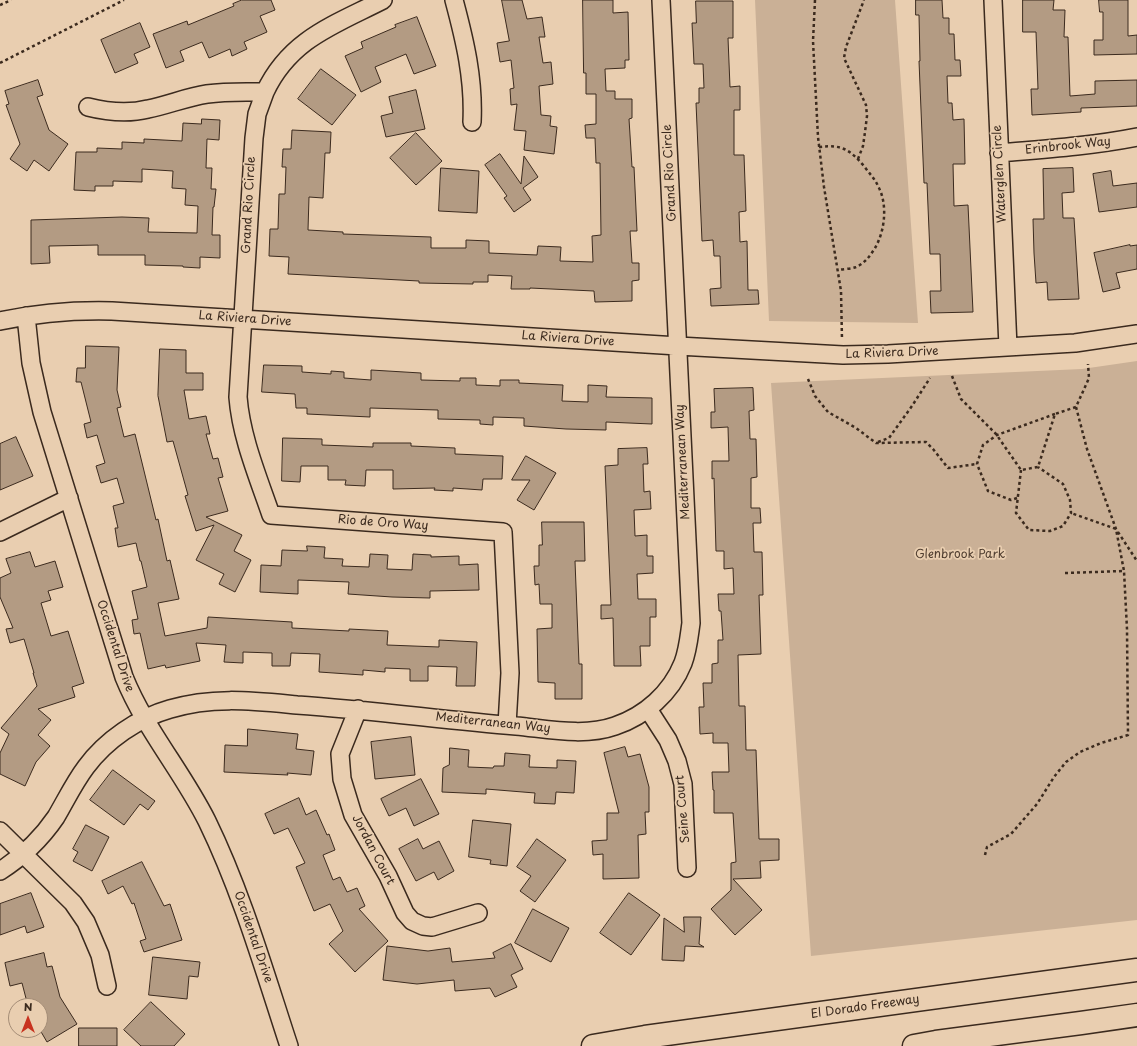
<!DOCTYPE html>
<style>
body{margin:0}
#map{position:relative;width:1137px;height:1046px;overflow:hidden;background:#e9ceb0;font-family:"Playpen Sans",sans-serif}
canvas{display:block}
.north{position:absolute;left:8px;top:998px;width:40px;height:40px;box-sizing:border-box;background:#e9ceb0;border:1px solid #a38c76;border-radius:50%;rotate:0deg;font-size:11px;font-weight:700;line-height:16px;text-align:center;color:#3b2a1e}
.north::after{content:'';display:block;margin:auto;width:14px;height:18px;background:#c8321e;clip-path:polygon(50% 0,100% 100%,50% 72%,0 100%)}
</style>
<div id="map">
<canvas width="1137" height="1046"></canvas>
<div class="north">N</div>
</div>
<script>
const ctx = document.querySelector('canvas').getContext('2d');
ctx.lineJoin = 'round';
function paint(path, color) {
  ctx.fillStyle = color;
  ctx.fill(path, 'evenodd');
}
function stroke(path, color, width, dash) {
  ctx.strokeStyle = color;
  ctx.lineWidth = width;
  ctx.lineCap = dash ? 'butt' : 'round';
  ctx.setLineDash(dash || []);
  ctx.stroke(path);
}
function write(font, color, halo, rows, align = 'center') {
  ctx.font = font + ' "Playpen Sans",sans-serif';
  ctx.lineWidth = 3.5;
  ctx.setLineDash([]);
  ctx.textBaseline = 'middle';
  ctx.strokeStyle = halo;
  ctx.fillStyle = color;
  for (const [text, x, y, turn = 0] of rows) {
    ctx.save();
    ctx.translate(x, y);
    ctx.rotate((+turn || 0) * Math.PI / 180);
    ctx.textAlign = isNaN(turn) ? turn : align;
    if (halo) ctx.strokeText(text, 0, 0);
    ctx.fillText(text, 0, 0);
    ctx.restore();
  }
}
paint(new Path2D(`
 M755,0H895L918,323L769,321Z
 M1137,361V920L811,956L771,383L1082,369Z`), '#cab096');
const building = new Path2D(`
 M242,0H271L275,10L260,16L267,32L244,42L247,49L232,56L230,49L209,58L202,42L180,51L184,61L166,68L153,34L187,21L188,25L234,6L233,4Z
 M502,0H522L527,19L542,17L545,37H539L543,63L551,62L553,84L539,86L541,115L551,116L550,126L557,127L554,154L524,150L526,131L514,130L517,104L511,105L510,89L514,88L511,60L500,62L497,43L509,41Z
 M583,0H613V13L628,12L629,60H625V68L605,69L606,91H615V99H632V118L629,119L632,167H634L637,231H630L632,263H639V280L632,281V301L595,302L594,291L530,288V289H511L512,276L488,275V282H473V284L419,283V281L288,274L289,257L269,256L270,229H278L279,194H285L286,167H282L283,149H291L292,130L331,132L330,153H325L323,198L309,197L308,230L343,232V234L431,237V248H466V240L489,241V253L537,255L538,246L561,247L560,261L593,262L592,236L601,235L600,163H596L595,138H586L585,125L596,124V94H586V73H584Z
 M916,0H942L943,18H949V34H954L955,60H960L961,76H947L948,103H952L953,120L964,119L965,164H953L954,206L968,205L973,312L931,313L930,291H941L940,254H930L927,183H924L919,61H920L919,15H916Z
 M1023,0H1054L1053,10H1065L1064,37H1068L1070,96L1095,94V81L1137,80V106L1081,108V112L1032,115L1031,89H1038L1036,32H1023Z
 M1099,0H1128V36L1137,35V54L1094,55V40H1103V12H1100Z
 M696,1H733V38H728L730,87L740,86V110H734V155H744L746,211L739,212L740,242L747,241L748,290H758L759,304L711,306L710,289L721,288L720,256H714L713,240L702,241L696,103H699V88H704L703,64H694L692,23H696Z
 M417,17L436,66L414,74L406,54L375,67L381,82L361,92L345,56L363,48L361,42L396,27L395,25Z
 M140,23L150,47L134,54L138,63L115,73L101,40Z
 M321,69L356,95L332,125L298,99Z
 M38,80L43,95L37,97L49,130L68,144L49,171L34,160L27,171L10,159L20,144L6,105L9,104L5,91Z
 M416,90L425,129L386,137L381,116L393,113L389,97Z
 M202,119L220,120L219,140L207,139L206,168H212L211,189H216L214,207H213L212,235H220V258L200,257V268L183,267V266L145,265V255H98V245L49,246L50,263L31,264V220L122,217L149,218L148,232L197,233L198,206L185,205L186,189L172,188L173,171L142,169V182L113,181V186H95V191L74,190L76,152H97V148L122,149V142L144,143V139L182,141L183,123L201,124Z
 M416,133L442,161L416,185L390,158Z
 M500,154L521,184L524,156L538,177L523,188L531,200L514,212L504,198L507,196L485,165Z
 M441,168L479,171L477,213L439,211Z
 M1073,168L1074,192L1062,193L1063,218H1074L1079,299L1048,300L1047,282L1036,283L1034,253L1033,219H1044L1043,169Z
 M1111,171L1113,186L1137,183V207L1099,212L1093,174Z
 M1130,245V246L1137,245V269L1116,273L1120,288L1103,292L1094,253Z
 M86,346L119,347L117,390L121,407L117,408L124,437L135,434L156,520L158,519L167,561L170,560L179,599L158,603L165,636L207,628L208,617L292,622V628L349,631V629L388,631L387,645L439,647V640L477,642L475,686H456L457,667L428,666V681H410V669L385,668V672L363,670V675L319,672L320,654L291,653L290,666H272V653L243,652V663L224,662L226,645L196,643L200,661L166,668L165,665L148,669L140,633L134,634L132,620L138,619L132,591L147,587L141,561H140L136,543L118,547L115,528H118L113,506L124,503L117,478L101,483L96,466L105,463L97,435L87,438L84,424L91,422L81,382H76L77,368H85Z
 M160,349L186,350V373H203V390H184L189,419L206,416L210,434H206L213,459L218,458L223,477L218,478L228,511L206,517L242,535L234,551L251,560L235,592L219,584L224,574L196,560L214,525L196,531L185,496L188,495L173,441L167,442L158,396Z
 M264,365L302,366V372L331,374V371L344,372V378L371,380V370L421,373V380L460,381V378H476V385L500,386V380H519V383L563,385L562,401L588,402V385L607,386L606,397L652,398V424L606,422V430L566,429L524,426V418L493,417V425L480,424V420L438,419V410L370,408V417L307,414V408H296L295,394L262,392Z
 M753,388L754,410L749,411L750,439H756L757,477L751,478V508H760L761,523H753L754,552H762L763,595H759L761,654L738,655L739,706H745L746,750H756L759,839H779V860L760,861L761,878L733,879L762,910L735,935L711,909L731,890V863L736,862L733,813H714V790H713L712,772H729L728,743H713V733L700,734L699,707H704L703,683H712V664L718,663V640H723L721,611H719L718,594H734L733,568L724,569V551H716L714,478L712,479V461H729L728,427L711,428V412H715L714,389Z
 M16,437L33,476L0,490V444Z
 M283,438L322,439V445L373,447V443H411V446L455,448V454L503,456L502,479H483L482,490L453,488V491L434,490L435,488L393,489V470H366L365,486L345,485L346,480H328V466H301L300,482L282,481Z
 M647,448L648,464H643L644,492L650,491L651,509L634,510L635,536L647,535V556H653V573L637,574L638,599H656V617H650V646H640L641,666H614L613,618L601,619V605H611L605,466L618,465V449Z
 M526,456L556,473L534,510L517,500L530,480H512Z
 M542,522H584L585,561H575L579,664H582V699H555V683L538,682L537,629L552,628V604H540L539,584L535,585L534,566H539V545H542Z
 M307,546L325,547L324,558L343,559L342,566L369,567L370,554L388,555L387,569L412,570L413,554L431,555V557L459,556V565L478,564L479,590L430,591V598L392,597L348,594L349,582L298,580V594L260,592L261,565L281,566L282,550L307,551Z
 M30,552L35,567L55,561L63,587L48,591L51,600L41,603L51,636L68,631L84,683L72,687L75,697L38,709L51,720L38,735L50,746L36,762L25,786L0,774V753L9,734L1,728L37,686L33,673H34L24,639L10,643L6,629L13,628L0,597V578L11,573L6,559Z
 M248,729L298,734L296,749L314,751L311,775L287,773L288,775L224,772L225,745L247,746Z
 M411,737L415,775L375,779L371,742Z
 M625,747L628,757L640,754L649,787V812H645L646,834L638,835L639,878L603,879V854L593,855L592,841L607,840V813H619L604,753Z
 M450,748L469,750L468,767L493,768L494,766H504L505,753L530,755L529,767L557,768V760L576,761L574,793L556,792L555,804L534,803L535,793L486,789V794L442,792L443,768L449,765Z
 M113,770L155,801L148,810L140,804L124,825L90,800Z
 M421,779L439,814L414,826L406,808L389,816L381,799Z
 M299,798L306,815L316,810L327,835L329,834L335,850L323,855L333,880L340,877L347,892L357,888L365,906L359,909L388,941L355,972L329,944L343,931L330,904L314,911L296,867L305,863L288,828L274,834L265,814Z
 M473,820L511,824L507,866L490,864L491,860L469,857Z
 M86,825L109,837L92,871L73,861L78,852L73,849Z
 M418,839L423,849L439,841L454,871L438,880L434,872L416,881L399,849Z
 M537,839L566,860L535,902L520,891L531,876L517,867Z
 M142,862L164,906L170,904L182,940L144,952L140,941L146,939L134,903L132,904L123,886L108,894L102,881Z
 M31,893L44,927L27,933L25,926L0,935V904Z
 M629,893L660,915L631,955L600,933Z
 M533,909L569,928L551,962L515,943Z
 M684,917H701L699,944L704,947L685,946L684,961L662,960L664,918L684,932Z
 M511,944L523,969L511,975L517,987L495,997L490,988L455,991L454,980L417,984L383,980L387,946L428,951L450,948L452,962L495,958L493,953Z
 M44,953L47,967L52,966L60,997L77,1024L47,1042L40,1030V1006H28L22,983L10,986L5,963Z
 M153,957L200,962L198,977L189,976L187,999L149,995Z
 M151,1002L185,1034L174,1046H141L124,1030Z
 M79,1028H117V1046H79Z`);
paint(building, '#b39b83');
stroke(building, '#3b2a1e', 1);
const minor = new Path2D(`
 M454,0C465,41 474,79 472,122
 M993,0L1008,347
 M265,92L257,114L254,138L238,397C241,437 258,477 271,515L503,532L510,673L507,725
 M88,107C108,112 128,114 148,109C168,105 187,97 207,94C227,91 246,92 265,92C290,39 334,25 383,0
 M999,153C1046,149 1091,146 1137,137
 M26,316L31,363L42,412L124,677C145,729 182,771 207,821C242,893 264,970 289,1046
 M0,321C38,313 74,310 112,311L678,346L843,355L888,354L1075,343L1137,334
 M0,532L69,498
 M358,709L340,754L342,779L353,815L388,876L405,913L412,921L423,926L432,927L478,913
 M648,709L668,740L677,761L683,784L687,868
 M0,831L73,903L86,922L100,955L107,986
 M0,871C22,857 41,839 56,817C66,800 74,783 86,767C106,740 138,718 170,709C213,696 254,701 297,705C371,710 443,720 516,726C548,729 584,737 615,726C645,716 671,693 683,663C688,650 689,637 691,623L661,0`);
const highway = new Path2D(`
 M593,1046L645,1037L1137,970
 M914,1046L936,1042L1081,1023L1137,1015`);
stroke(minor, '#3b2a1e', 20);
stroke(highway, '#3b2a1e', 25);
stroke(new Path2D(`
 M815,0L813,41L818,137L824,187L841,291L842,340
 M0,5L11,0
 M0,63L124,0
 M819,147C842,144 850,150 864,166C869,173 875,179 878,186C888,204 885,231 875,248C870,256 865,263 856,267C851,269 843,269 838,270
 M858,159L863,146L865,132L867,116L866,105L844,58L846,47L864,0
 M952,376L961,399L996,434L1021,470L1038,467L1055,414L1076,407L1089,378L1088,364
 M808,379L815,396L828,412L856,428L876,443L926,442L933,449L948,468L977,464
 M1076,407L1087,449L1116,529L1137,561
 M878,442L889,438L912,406L930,378
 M1021,470L1016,513L1029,530L1050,531L1063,526L1071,513L1070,500L1063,484L1038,467
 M1017,498L1011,500L988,491L977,464L983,445L997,435L1055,414
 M1065,573L1124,571L1116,529L1071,513
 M985,855L987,847L1011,834L1037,804L1054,777L1066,762L1080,752L1101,743L1128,735L1127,629L1124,571`), '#3b2a1e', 2.5, [3, 3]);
stroke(minor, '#e9ceb0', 17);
stroke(highway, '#e9ceb0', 22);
write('12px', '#3b2a1e', '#e9ceb0', [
 ["Erinbrook Way",1068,146,-6],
 ["Grand Rio Circle",670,173,-93],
 ["Waterglen Circle",1000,174,-93],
 ["Grand Rio Circle",249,205,-87],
 ["La Riviera Drive",245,319,4],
 ["La Riviera Drive",568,339,4],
 ["La Riviera Drive",892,353,-2],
 ["Mediterranean Way",683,462,-93],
 ["Rio de Oro Way",383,523,4],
 ["Occidental Drive",115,646,72],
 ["Mediterranean Way",493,723,6],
 ["Seine Court",683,809,-95],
 ["Jordan Court",373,850,62],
 ["Occidental Drive",253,937,71],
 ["El Dorado Freeway",865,1007,-8]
]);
write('12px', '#503e30', '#e9ceb0', [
 ["Glenbrook Park",960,555]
]);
</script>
